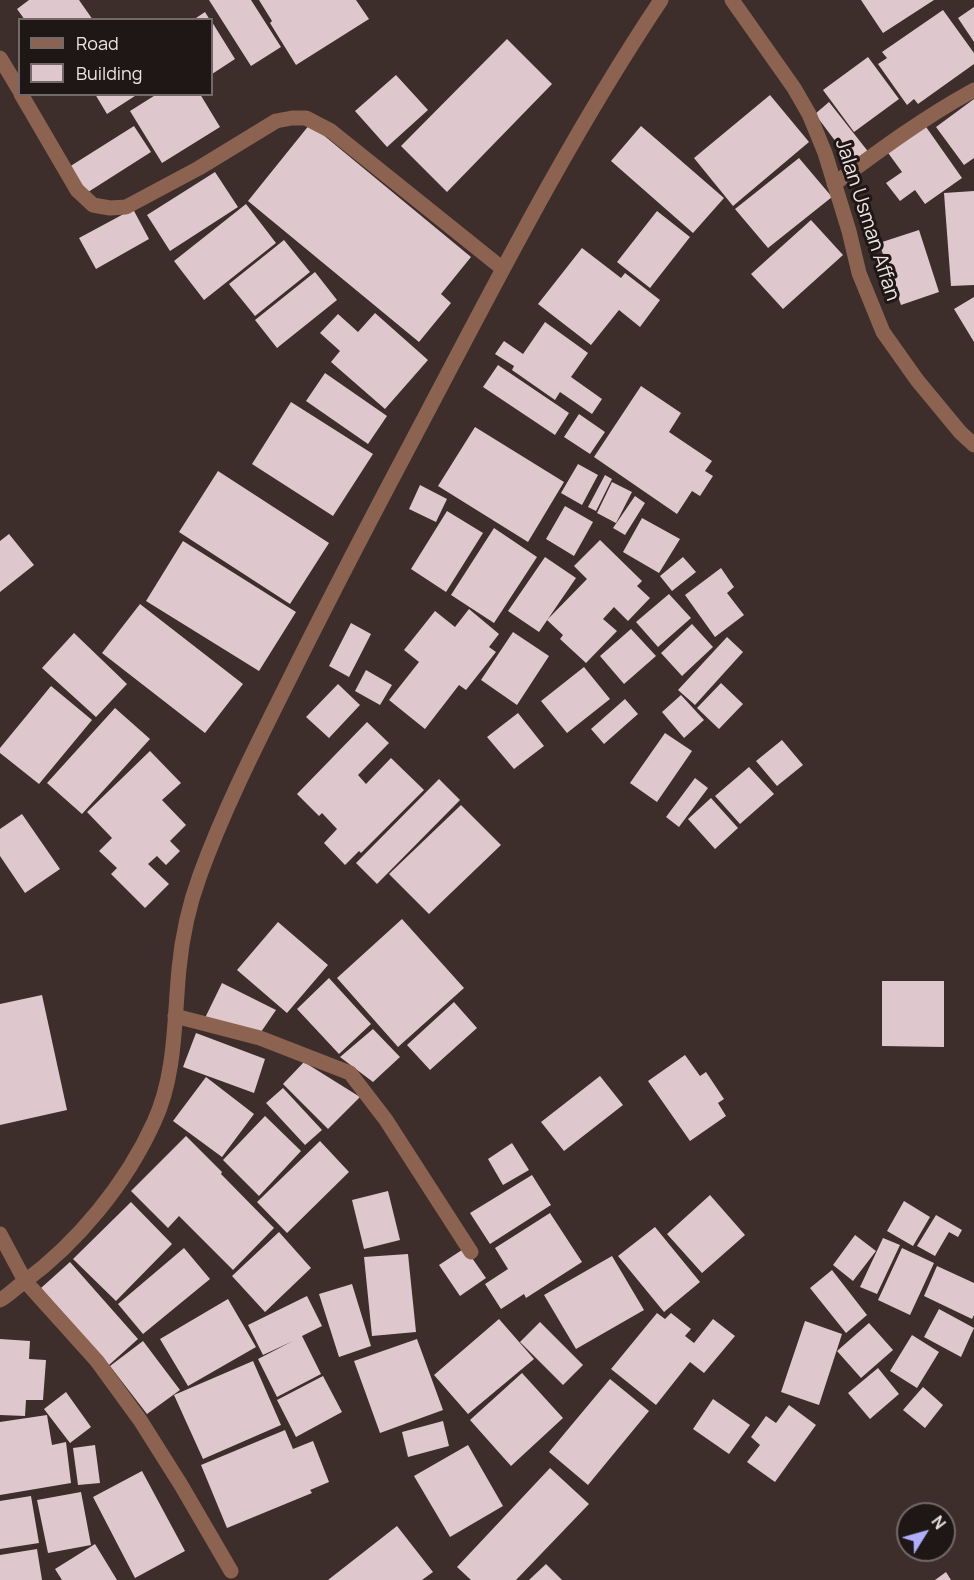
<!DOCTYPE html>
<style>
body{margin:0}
#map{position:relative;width:974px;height:1580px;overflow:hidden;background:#3d2d2b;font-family:Manrope,sans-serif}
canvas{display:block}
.legend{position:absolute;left:18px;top:18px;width:195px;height:78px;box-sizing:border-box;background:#1f1716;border:2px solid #736968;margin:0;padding:8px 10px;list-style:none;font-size:18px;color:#f0e5e4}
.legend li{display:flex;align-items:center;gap:12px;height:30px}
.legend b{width:30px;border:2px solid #736968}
.north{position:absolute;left:896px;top:1502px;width:60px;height:60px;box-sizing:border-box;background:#1f1716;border:2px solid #736968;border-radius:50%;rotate:53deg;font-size:16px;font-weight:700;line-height:24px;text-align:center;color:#f0e5e4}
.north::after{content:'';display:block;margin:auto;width:21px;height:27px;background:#b0aefa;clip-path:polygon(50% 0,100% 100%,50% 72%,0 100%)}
</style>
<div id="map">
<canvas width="974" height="1580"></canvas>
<ul class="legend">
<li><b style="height:8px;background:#8c6250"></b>Road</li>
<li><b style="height:16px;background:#dec8cd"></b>Building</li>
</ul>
<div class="north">N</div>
</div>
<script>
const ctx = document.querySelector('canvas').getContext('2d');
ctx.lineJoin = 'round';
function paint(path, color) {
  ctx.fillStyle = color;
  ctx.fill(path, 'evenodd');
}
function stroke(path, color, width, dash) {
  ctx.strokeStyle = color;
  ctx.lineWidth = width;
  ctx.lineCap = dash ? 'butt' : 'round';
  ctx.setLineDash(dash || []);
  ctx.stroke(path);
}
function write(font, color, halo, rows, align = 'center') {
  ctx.font = font + ' Manrope,sans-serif';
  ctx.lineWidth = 6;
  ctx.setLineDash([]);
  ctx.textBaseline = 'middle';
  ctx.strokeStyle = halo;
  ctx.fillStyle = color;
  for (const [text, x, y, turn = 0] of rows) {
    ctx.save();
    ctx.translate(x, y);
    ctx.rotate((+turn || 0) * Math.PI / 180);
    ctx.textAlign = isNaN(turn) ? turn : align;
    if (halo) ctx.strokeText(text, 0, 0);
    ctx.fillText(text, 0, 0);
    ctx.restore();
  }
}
paint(new Path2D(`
 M29,0H79L93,20H25L17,9Z
 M209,0H251L281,47L251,66Z
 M259,0H356L369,19L296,65L270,23L272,21Z
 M861,0H934L883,33Z
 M974,7V42L958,18Z
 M943,10L974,53V64L918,104L914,99L907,105L878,64L887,58L882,52Z
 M205,12L210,20H193Z
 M212,22L235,59L212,74Z
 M507,39L552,84L447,192L401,146Z
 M868,57L899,99L854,132L823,90Z
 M396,75L428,110L387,147L355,111Z
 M95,94H138L107,114Z
 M157,94H200L220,127L162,163L130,111Z
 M770,95L809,142L733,206L694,158Z
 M974,99V158L964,165L936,127Z
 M829,102L870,154L854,166L815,114Z
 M310,124L471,257L441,294L451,303L419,342L248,201Z
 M924,124L962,178L925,204L915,190L900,201L886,183L902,172L886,150Z
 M134,126L151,152L85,194L69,167Z
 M641,126L724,198L693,233L611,161Z
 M799,158L832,197L768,248L735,209Z
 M215,172L238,207L170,251L147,215Z
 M974,191V285L951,286L944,193Z
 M246,204L276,243L204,300L174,261Z
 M133,209L149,239L96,269L79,238Z
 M657,211L690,237L650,288L617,262Z
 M811,220L843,255L783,309L751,274Z
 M919,230L939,292L901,305L879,243Z
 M284,240L310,272L255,316L229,284Z
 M582,248L621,278L625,273L660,300L640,327L619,310L591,345L538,304Z
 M315,272L337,300L277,348L255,320Z
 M974,297V342L954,309Z
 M375,313L428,360L385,409L331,362L340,351L320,333L338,314L358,332Z
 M545,322L588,353L571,377L602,399L592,414L560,392L555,400L512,370L514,366L495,354L504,341L523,354Z
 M498,365L569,413L555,435L483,387Z
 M325,373L387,416L368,444L306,401Z
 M641,386L681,413L669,432L712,461L705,471L713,476L700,496L692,491L677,514L594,457Z
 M291,402L373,454L333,516L252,464Z
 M579,414L605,432L590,454L564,437Z
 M475,427L564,482L528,542L438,486Z
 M578,464L598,475L582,505L561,493Z
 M218,471L329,543L290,604L179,532Z
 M605,475L612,479L596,511L588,507Z
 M612,482L632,492L616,523L597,513Z
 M420,485L447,499L436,522L409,509Z
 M635,496L645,503L625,535L613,528Z
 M565,506L593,522L574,556L546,539Z
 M447,511L483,533L446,592L411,569Z
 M642,518L680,539L659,573L623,552Z
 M494,528L537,557L494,623L451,595Z
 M9,534L34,565L0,592V541Z
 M600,540L642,581L637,586L650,598L628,621L614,607L603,619L617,631L586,663L560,639L563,635L547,620L587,579L574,566Z
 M183,541L296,612L259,671L146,601Z
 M545,557L576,578L539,632L508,611Z
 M683,557L696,572L672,591L660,576Z
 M721,568L734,587L727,593L744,615L715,637L685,595Z
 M669,594L691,618L658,647L636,622Z
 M140,604L243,684L205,733L102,653Z
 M469,609L499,634L489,647L496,652L466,690L459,685L425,729L389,700L419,662L404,650L435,611L455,627Z
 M351,623L371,634L349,677L329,666Z
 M692,624L713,647L682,676L661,653Z
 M631,629L656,656L624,684L600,656Z
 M513,632L549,656L517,705L481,680Z
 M74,633L127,684L96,717L42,668Z
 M727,637L743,652L695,705L678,690Z
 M584,667L610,699L567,733L541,701Z
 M366,670L392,685L380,705L355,691Z
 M721,683L743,704L719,729L697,708Z
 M338,684L360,705L329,738L306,717Z
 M51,686L92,720L39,784L0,753V748Z
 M681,695L704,720L684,738L662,712Z
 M625,699L638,714L604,744L591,729Z
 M115,708L150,739L82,814L47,783Z
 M518,713L544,746L514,769L487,737Z
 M367,722L389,743L358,775L366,784L391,758L424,790L361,853L359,851L345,865L324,843L337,829L322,813L319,816L297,794Z
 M665,733L692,751L657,802L630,783Z
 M782,740L803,765L777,786L756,761Z
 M150,751L181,783L162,800L186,825L170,841L180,851L166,865L157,856L148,864L169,884L145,908L111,874L117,868L99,851L112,838L87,812Z
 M749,767L774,794L740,824L715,796Z
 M695,778L708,788L679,827L666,817Z
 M439,779L460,800L377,884L356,863Z
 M711,798L738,828L715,849L688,819Z
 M461,805L501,845L429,914L389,874Z
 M22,814L60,869L25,893L0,856V829Z
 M402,919L464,988L398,1047L337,978Z
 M278,922L328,965L287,1013L237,970Z
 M329,978L371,1024L339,1054L297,1009Z
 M882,981H944V1047L882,1046Z
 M222,983L276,1010L261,1032L205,1018Z
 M42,995L67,1110L0,1125V1004Z
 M454,1002L477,1028L430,1070L407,1045Z
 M373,1029L400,1057L373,1082L340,1057Z
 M196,1033L265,1059L254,1093L183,1067Z
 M685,1055L700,1076L706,1072L724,1099L718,1103L726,1116L690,1141L648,1081Z
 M304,1062L360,1097L328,1129L283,1084Z
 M600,1076L623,1105L564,1151L541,1122Z
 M206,1077L254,1114L222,1157L173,1121Z
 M283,1088L322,1130L305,1145L266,1103Z
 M265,1116L301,1151L259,1196L223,1160Z
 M186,1136L222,1172L221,1174L274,1228L233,1270L179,1216L168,1228L131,1191Z
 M320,1141L349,1172L287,1233L257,1202Z
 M512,1143L529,1170L503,1185L488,1159Z
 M532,1175L551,1205L490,1244L470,1213Z
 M388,1191L400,1240L364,1249L352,1200Z
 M710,1195L745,1235L702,1273L667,1234Z
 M904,1201L930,1217L913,1246L887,1231Z
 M131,1202L172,1244L116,1301L73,1259Z
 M550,1213L582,1262L526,1298L524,1294L501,1309L485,1284L508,1269L495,1248Z
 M936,1215L962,1230L958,1237L949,1232L935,1256L917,1246Z
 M655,1227L700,1282L664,1312L618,1256Z
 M279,1232L311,1268L265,1312L232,1276Z
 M855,1235L876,1251L853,1281L833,1265Z
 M883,1238L900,1245L877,1294L860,1287Z
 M184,1248L210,1279L143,1334L118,1304Z
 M465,1248L486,1278L460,1296L439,1265Z
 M902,1248L934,1263L910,1315L878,1300Z
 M408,1254L416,1332L372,1336L364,1257Z
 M612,1256L644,1310L576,1349L544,1295Z
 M70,1262L138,1339L109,1365L41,1288Z
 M937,1266L974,1283V1315L972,1319L924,1296Z
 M832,1270L867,1315L846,1333L810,1288Z
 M352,1284L371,1346L339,1357L319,1294Z
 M307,1296L322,1326L302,1336L321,1374L277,1397L258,1359L293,1341L263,1355L248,1325Z
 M228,1299L256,1347L188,1386L160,1339Z
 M939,1309L974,1328L961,1357L924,1337Z
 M657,1313L665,1319L671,1313L691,1329L685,1336L694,1343L713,1319L735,1336L704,1373L690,1362L656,1405L611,1369Z
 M499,1319L534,1359L468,1414L434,1375Z
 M805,1321L842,1334L819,1405L781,1392Z
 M540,1322L583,1365L563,1385L520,1342Z
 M869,1323L893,1350L861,1378L837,1351Z
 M912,1335L939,1352L917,1388L890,1371Z
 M0,1339L30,1341L29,1359L46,1360L43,1400H26L25,1416L0,1415Z
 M417,1339L443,1410L380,1433L354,1361Z
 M143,1341L180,1390L147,1414L110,1366Z
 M253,1361L281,1425L203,1459L174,1395Z
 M878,1368L899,1394L870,1419L848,1393Z
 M522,1373L563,1418L511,1466L470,1420Z
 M323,1376L342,1412L296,1437L277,1400Z
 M610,1379L649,1411L588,1485L549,1452Z
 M923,1387L943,1405L925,1428L903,1410Z
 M66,1392L91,1427L70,1443L44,1409Z
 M713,1399L750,1425L729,1454L693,1429Z
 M789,1405L816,1425L775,1482L747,1462L760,1445L751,1437L766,1416L776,1423Z
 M47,1415L52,1445L66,1442L71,1483L0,1495V1422Z
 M443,1421L449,1446L408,1457L402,1432Z
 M285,1430L293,1449L313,1441L329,1482L310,1490L312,1493L227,1528L201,1465Z
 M95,1445L100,1483L78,1485L73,1448Z
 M468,1445L503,1506L450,1537L414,1476Z
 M550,1468L589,1504L516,1580H471L457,1567Z
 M142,1471L185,1551L135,1578L93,1497Z
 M81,1492L91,1545L48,1553L37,1500Z
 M31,1496L39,1543L0,1549V1501Z
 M397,1526L433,1572L422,1580H328Z
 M95,1544L117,1580H62L55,1569Z
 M37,1549L42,1580H0V1555Z
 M546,1564L562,1580H529Z
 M946,1572L951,1580H935Z`), '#dec8cd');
stroke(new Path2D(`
 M732,0L794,88L809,114L825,153L849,231L859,273L883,332L917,380L960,432L974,445
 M0,58L20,91
 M21,94L77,190L93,205L110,208L126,207L199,168L276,121L292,118H306L331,131L503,269
 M834,184C880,150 923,118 974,90
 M175,1016L260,1038L350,1073L386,1120L471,1252
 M0,1234L25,1281L97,1361L140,1420L181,1485L231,1571
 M0,1300C9,1295 15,1288 24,1282C77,1243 126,1184 154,1122C176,1075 174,1020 179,969C182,937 189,905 200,875C223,812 253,752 283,692C324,609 366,528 409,447C489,296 566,142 661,0`), '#8c6250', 15);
write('20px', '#f0e5e4', '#1f1716', [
 ["Jalan Usman Affan",867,220,72]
]);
</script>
